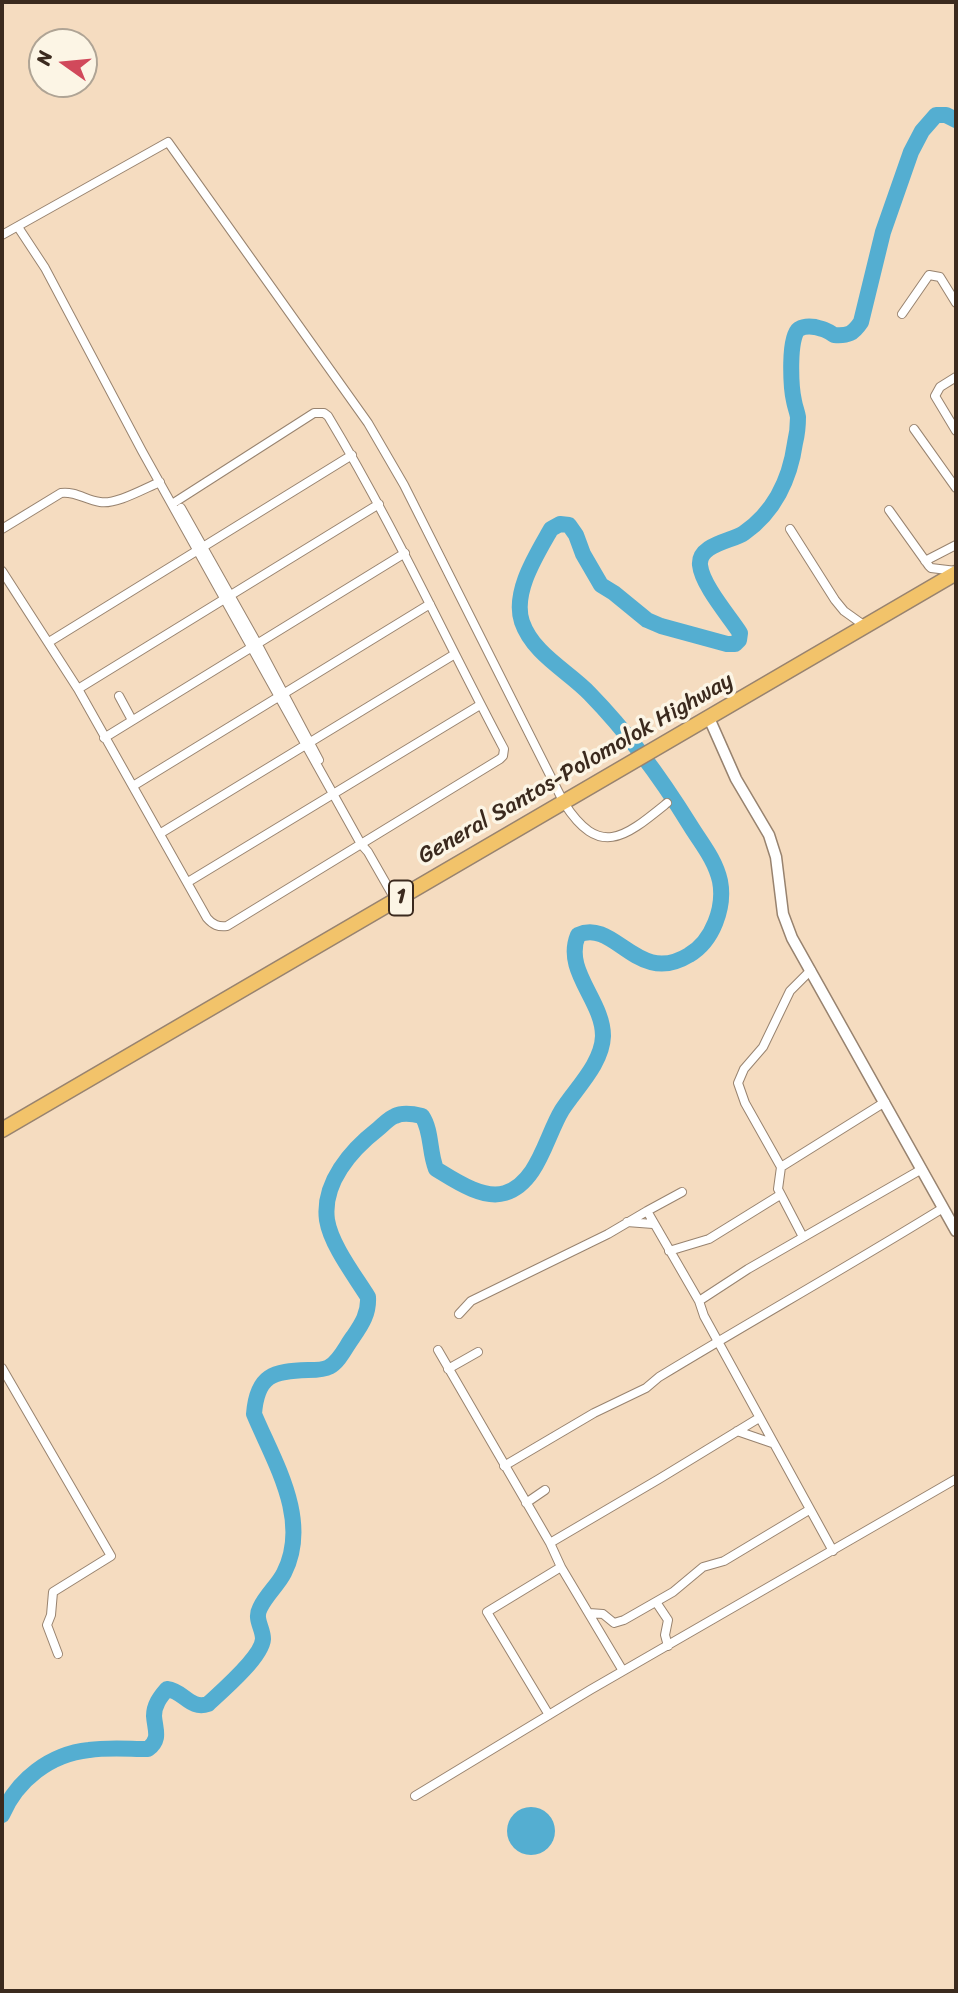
<!DOCTYPE html>
<style>
body{margin:0}
#map{position:relative;width:958px;height:1993px;overflow:hidden;background:#f5dcc0;font-family:Sriracha,sans-serif}
canvas{display:block}
.frame{position:absolute;inset:0;border:4px solid #3b2a1e;pointer-events:none}
.north{position:absolute;left:28px;top:28px;width:70px;height:70px;box-sizing:border-box;background:#fcf5e5;border:2px solid #afa495;border-radius:50%;rotate:285deg;font-size:19px;font-weight:700;line-height:28px;text-align:center;color:#3b2a1e}
.north::after{content:'';display:block;margin:auto;width:24px;height:32px;background:#d1495b;clip-path:polygon(50% 0,100% 100%,50% 72%,0 100%)}
</style>
<div id="map">
<canvas width="958" height="1993"></canvas>
<div class="frame"></div>
<div class="north">N</div>
</div>
<script>
const ctx = document.querySelector('canvas').getContext('2d');
ctx.lineJoin = 'round';
function paint(path, color) {
  ctx.fillStyle = color;
  ctx.fill(path, 'evenodd');
}
function stroke(path, color, width, dash) {
  ctx.strokeStyle = color;
  ctx.lineWidth = width;
  ctx.lineCap = dash ? 'butt' : 'round';
  ctx.setLineDash(dash || []);
  ctx.stroke(path);
}
function write(font, color, halo, rows, align = 'center') {
  ctx.font = font + ' Sriracha,sans-serif';
  ctx.lineWidth = 7;
  ctx.setLineDash([]);
  ctx.textBaseline = 'middle';
  ctx.strokeStyle = halo;
  ctx.fillStyle = color;
  for (const [text, x, y, turn = 0] of rows) {
    ctx.save();
    ctx.translate(x, y);
    ctx.rotate((+turn || 0) * Math.PI / 180);
    ctx.textAlign = isNaN(turn) ? turn : align;
    if (halo) ctx.strokeText(text, 0, 0);
    ctx.fillText(text, 0, 0);
    ctx.restore();
  }
}
paint(new Path2D(`
 M507 1831a24 24 0 1 1 48 0a24 24 0 1 1-48 0Z`), '#54aed1');
stroke(new Path2D(`
 M2,1815C17,1780 50,1754 89,1750C108,1747 129,1749 148,1749C161,1739 155,1730 154,1716C154,1705 160,1697 167,1689C184,1691 190,1710 208,1704C221,1692 262,1657 263,1639C263,1628 254,1619 260,1608C266,1595 278,1585 284,1573C311,1520 274,1462 254,1414C257,1375 273,1371 308,1370C315,1370 324,1370 329,1367C340,1361 346,1346 353,1337C362,1324 369,1313 368,1297C355,1276 331,1245 327,1220C322,1183 351,1150 378,1129C383,1125 389,1118 395,1116C403,1112 414,1114 422,1116C432,1131 429,1152 436,1169C454,1180 483,1200 505,1193C538,1183 546,1136 562,1110C576,1088 602,1064 603,1036C603,1000 563,971 578,935C615,918 637,987 689,955C713,941 725,907 720,881C715,859 701,843 690,825C661,778 629,734 590,694C568,671 533,654 522,622C512,592 537,554 551,529L560,524L569,525L576,535L583,554L601,585L614,593L647,620L661,626L727,644H735L739,640L740,633C729,616 702,585 700,565C698,544 733,541 744,533C774,512 790,479 795,443C797,435 798,425 798,417C797,411 795,407 794,401C791,388 788,337 799,329C804,326 809,326 815,327C823,329 827,330 834,335C848,336 853,334 861,322L883,232L911,152L922,131L936,115H946L956,120`), '#54aed1', 16);
const minor = new Path2D(`
 M18,227L45,268L142,451L361,844L368,852L396,901
 M2,235L168,142L368,423L404,485L564,803C600,859 625,837 667,803
 M902,314L929,275L940,277L956,303
 M956,377L940,387L935,396L956,431
 M914,429L956,488
 M172,504L314,413H324L328,416C393,524 445,638 504,749L503,756L500,759L227,926C218,927 213,925 207,918L78,689L379,504
 M181,508L257,643L319,760
 M889,510L929,566L931,568L956,571
 M2,529L61,493C75,491 86,500 100,502C116,505 145,488 160,482
 M790,529L835,600L844,611L865,626
 M925,561L956,545
 M2,571L78,689
 M49,642L352,455
 M119,696L132,720
 M104,738L405,553
 M133,786L430,604
 M161,833L455,654
 M188,882L480,705
 M781,1167L745,1103L738,1083L744,1069L763,1047L790,991L811,970
 M682,1192L647,1211L699,1301
 M627,1222L653,1224
 M803,1237L778,1189L781,1167L885,1102
 M669,1251L709,1239L780,1195
 M459,1314L471,1301L608,1234L647,1211
 M438,1350L550,1543
 M2,1368L111,1556L53,1592L51,1615L47,1625L58,1654
 M448,1369L478,1352
 M737,1431L772,1443
 M504,1466L594,1413L646,1388L659,1377C753,1320 849,1266 943,1208
 M526,1503L545,1490
 M833,1551L704,1316L699,1301L748,1269L922,1169
 M561,1567L550,1543L659,1479L759,1418
 M656,1602L668,1620L665,1635L668,1646
 M589,1613L603,1614L614,1623L624,1620L673,1592L703,1567L724,1561L809,1510
 M549,1715L487,1612L561,1567L623,1671
 M415,1796L590,1690L956,1479`);
const tertiary = new Path2D(`
 M709,718L736,779L769,835L776,857L783,914L792,938L956,1231`);
const trunk = new Path2D(`
 M2,1130L956,573`);
stroke(minor, '#98836f', 10);
stroke(tertiary, '#98836f', 13);
stroke(trunk, '#98836f', 17);
stroke(minor, '#fff', 8);
stroke(tertiary, '#fff', 10);
stroke(trunk, '#f2c36a', 14);
for (const [x, y, w] of [
 [401,898,24]
]) {
  const box = new Path2D();
  box.roundRect(x - w / 2, y - 17.5, w, 35, 5);
  ctx.fillStyle = '#fcf5e5';
  ctx.fill(box);
  stroke(box, '#3b2a1e', 2);
}
write('bold 21px', '#3b2a1e', null, [
 ["1",401,898]
]);
write('23px', '#3b2a1e', '#fcf5e5', [
 ["General Santos-Polomolok Highway",576,769,-30]
]);
</script>
